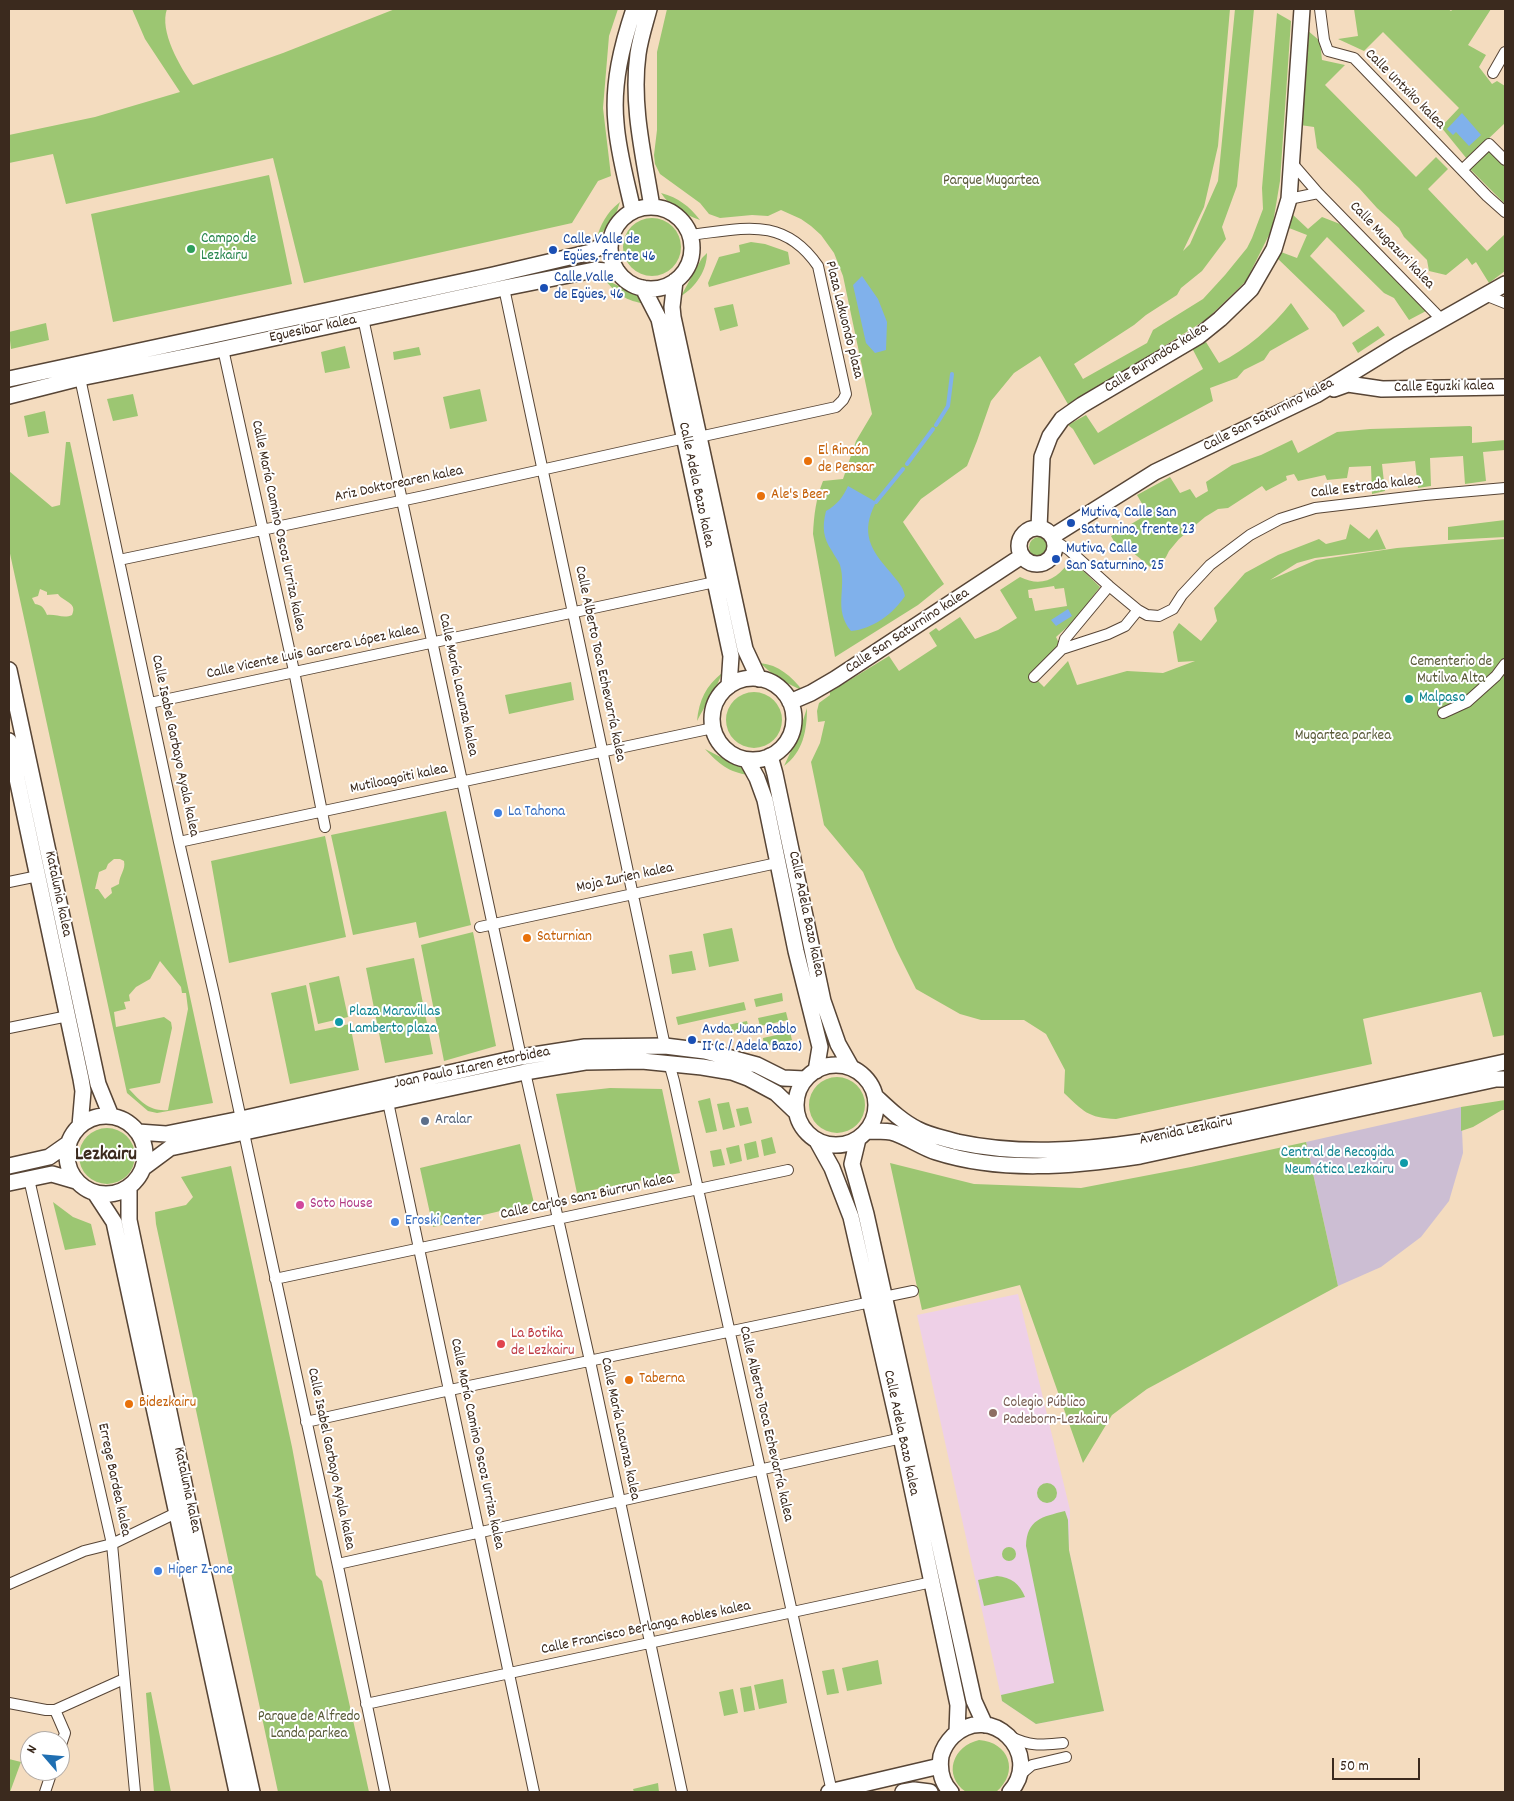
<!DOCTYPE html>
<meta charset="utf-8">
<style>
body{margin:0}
#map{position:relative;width:1514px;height:1801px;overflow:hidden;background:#f4dcbf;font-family:Dekko,sans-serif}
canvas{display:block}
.frame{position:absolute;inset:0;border:10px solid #3b2a1e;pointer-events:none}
.north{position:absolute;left:20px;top:1731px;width:50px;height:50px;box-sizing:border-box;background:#fff;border:1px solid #b1aaa5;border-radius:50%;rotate:297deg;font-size:14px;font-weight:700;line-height:20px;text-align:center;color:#3b2a1e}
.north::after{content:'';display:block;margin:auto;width:18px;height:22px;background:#1f6fb2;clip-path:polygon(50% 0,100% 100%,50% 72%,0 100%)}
.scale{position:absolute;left:1332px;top:1758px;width:88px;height:22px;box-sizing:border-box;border:2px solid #3b2a1e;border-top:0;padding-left:6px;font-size:15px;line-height:18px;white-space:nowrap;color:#3b2a1e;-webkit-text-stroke:4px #fff;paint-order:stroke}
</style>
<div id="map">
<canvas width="1514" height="1801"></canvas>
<div class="frame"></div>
<div class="north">N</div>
<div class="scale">50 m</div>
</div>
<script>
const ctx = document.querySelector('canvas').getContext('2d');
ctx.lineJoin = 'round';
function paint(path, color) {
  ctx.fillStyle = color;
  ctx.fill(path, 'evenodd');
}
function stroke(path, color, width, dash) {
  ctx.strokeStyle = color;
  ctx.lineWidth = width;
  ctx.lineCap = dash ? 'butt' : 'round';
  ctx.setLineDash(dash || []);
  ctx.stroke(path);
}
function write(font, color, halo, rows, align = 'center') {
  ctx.font = font + ' Dekko,sans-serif';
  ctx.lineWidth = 4;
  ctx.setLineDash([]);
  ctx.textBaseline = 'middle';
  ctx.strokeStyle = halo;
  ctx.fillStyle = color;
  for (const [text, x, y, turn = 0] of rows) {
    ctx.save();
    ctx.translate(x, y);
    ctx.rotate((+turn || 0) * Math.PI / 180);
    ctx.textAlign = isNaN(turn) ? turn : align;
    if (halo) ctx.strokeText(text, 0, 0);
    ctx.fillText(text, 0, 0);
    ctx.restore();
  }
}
paint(new Path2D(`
 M1018,1294L1070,1510L1069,1550L1104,1711L1036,1724L1002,1701L917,1315Z`), '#eed0e7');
paint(new Path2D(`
 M1461,1107L1463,1153L1449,1201L1421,1237L1381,1267L1338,1286L1306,1142Z`), '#ccbed3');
paint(new Path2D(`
 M132,9H167C159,31 180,67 193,85L283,53L395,9H618L609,36L603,108L611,176L598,181L572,223L304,283L273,158L66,204L53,154L9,163V135L95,117L180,92L145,39Z
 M667,9H1230L1218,146L1204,207L1183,251L1190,244L1218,181L1235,9H1254L1237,186L1222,227L1226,239L1202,271L1181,288L1177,295L1146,315L1134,325L1074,364L1083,379L1147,343L1153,330L1203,299L1225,275L1247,248L1252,238L1263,209L1262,188L1277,13L1291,21L1280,181L1272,229L1246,281L1207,319L1069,406L1040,356L1014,373L991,401L977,441L967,466L921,499L903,522L944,584L918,605L835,657L813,534C814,515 816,498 823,481L843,479L856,441L872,414L843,276L834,253L821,235L811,226L801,219L781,210L768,216L752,215L720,218L709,214L700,203L660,174L655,164L654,155L657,130V52Z
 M1354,9H1448L1451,11L1453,9H1491L1468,45L1486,55L1479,67L1492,84L1497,81L1505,86V123L1467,159L1441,127L1459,108L1383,32L1364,51L1338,39L1358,36Z
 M1307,30L1320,41L1322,60L1345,65L1325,85L1416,177L1436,157L1448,169L1428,189L1487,251L1505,234V271L1489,283L1476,262L1472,265L1467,258L1446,275L1429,271L1427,260L1404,237L1399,228L1377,208L1359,188L1317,148L1314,127L1300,125Z
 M1488,150L1505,167V204L1470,169Z
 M269,175L292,284L113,322L91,214Z
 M661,193C679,198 689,206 700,220C686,215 670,207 661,193Z
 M620,202L615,217L596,240C601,224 606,213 620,202Z
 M1291,213L1308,229L1322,217L1340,224L1426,311L1409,320L1394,298L1384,293L1327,237L1310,256L1365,311L1343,327L1335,314L1276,257L1281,252L1297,258L1307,235L1289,228Z
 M623 247a29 29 0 1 1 58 0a29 29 0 1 1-58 0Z
 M751,242L765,244L788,252L790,264L709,287L708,283L719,257L740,252L739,245Z
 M707,253C707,270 696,287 681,296L702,258Z
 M603,278L640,297L647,304C625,301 617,294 603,278Z
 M1291,303L1309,329L1270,351L1264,360L1244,370L1237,378L1210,388L1213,401L1094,465L1073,429L1068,425L1086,415L1098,433L1203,369L1192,348L1206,342L1219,363C1247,349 1271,328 1291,303Z
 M733,304L738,326L720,331L714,308Z
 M46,323L49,340L11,349L9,332Z
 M1378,326L1385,335L1358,353L1352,343Z
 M345,346L350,368L325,373L321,352Z
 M419,347L421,355L394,360L393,352Z
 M480,389L487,421L450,429L443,397Z
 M133,394L138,416L113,421L107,399Z
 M45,411L49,433L28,437L24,416Z
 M1470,426L1472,427V443L1505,440V450L1483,452L1486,481L1465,484L1463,456L1430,458L1431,486L1418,488L1415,461L1382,464L1385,491L1372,494L1371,466L1349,467L1347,478L1327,480L1325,475L1298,481L1294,474L1286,476L1287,480L1266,491L1262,486L1228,508L1218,509L1205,517L1179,539L1169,551L1166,557L1155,571L1125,546L1115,543L1111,536L1148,514L1137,495L1170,477L1180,493L1190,489L1196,498L1208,491L1206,482L1232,465L1261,455L1292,440L1298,453L1337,432L1370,429Z
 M66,442H70L213,1103L157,1113L148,1111L127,1093L9,549V471L52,507L60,505ZM40,589L47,592V595L58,594C63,602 78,602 72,615C64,619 56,614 47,615C44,608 42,605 35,604L32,598L38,596ZM114,859H120L124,861C126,870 119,875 119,884L111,888L112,893L105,899L98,889H95L99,872L106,869L108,864ZM160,961L181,987L182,993H186L188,1009L168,1110C150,1112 140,1101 129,1089L160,1083L172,1028L171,1022L164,1017L116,1027L114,1012L126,1009L124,1002L130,1001L129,995L136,987L150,979Z
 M1505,520V537L1448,540V527Z
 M1350,524L1369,539L1377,529L1386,549L1315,558L1297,563L1270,580L1316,560L1397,548L1505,539V1035L1493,1037L1481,992L1363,1019L1372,1064L1116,1119C1088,1118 1083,1111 1064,1093L1065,1070L1046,1034L1024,1020H981L960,1014L916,989L896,949L863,872L824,825L811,762L820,743L825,721L818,722L817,711L819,703L830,695V692L889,656L899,671L937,646L929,633L936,628L939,631L960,617L975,639L998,630L1017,618L1000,590L1020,577C1042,588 1058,579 1071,559L1100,587L1074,621L1056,637L1062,649L1034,677L1044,687L1068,661L1077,685L1127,671L1163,673L1195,661L1178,662L1173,632L1179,623L1201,641L1217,621L1214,608L1245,573L1278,555L1319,539L1326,544L1346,539ZM1054,586L1055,589L1064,588L1067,606L1035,611L1032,598H1029L1028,590Z
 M1029 547a10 10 0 1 1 20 0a10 10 0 1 1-20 0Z
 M760,663C779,665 791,676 803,691L777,678Z
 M722,673C716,690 705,705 697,721C699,700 706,686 722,673Z
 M571,682L574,700L509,714L505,695Z
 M726 720a28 28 0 1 1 56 0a28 28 0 1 1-56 0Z
 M807,708C807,731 803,752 784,766L798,736Z
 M705,749L742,768L749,775C728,772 719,764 705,749Z
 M446,811L471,925L419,938L416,922L353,935L331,835Z
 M325,836L346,937L229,963L211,861Z
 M732,928L739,961L709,967L703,934Z
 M473,932L496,1046L444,1061L421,945Z
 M692,951L696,970L672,974L669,955Z
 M414,958L433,1054L385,1063L366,968Z
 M339,976L348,1017L318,1024L309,983Z
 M306,985L315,1031L350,1024L359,1070L290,1084L271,993Z
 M782,993L783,1001L756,1007L754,999Z
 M744,1002L746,1010L678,1025L676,1017Z
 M786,1012L788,1020L760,1026L758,1018Z
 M747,1021L749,1029L720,1035L718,1027Z
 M790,1032L792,1040L764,1046L763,1038Z
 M809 1105a28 28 0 1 1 56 0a28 28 0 1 1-56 0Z
 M610,1088L662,1089L680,1173L577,1193L556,1094Z
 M710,1098L717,1131L706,1133L698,1101Z
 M1505,1100V1110H1502L1473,1127L1461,1131V1107Z
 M729,1102L735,1127L723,1130L717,1104Z
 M748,1107L752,1123L740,1126L736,1109Z
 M79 1156a28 28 0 1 1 56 0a28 28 0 1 1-56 0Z
 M772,1137L776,1153L764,1156L761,1140Z
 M756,1141L759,1157L747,1160L744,1144Z
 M1306,1142L1338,1286L1147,1389L1112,1415L1083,1463L1020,1285L922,1310L890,1163L974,1184L1081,1188L1191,1167Z
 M520,1144L534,1203L433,1227L420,1168Z
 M739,1145L742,1161L730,1164L726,1148Z
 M721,1149L725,1165L713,1167L710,1151Z
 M231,1166L292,1447L316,1575L322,1581L369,1792H278L156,1224L155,1212L186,1205L193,1197L181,1177Z
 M53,1202L73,1217L91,1224L96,1245L65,1250Z
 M1037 1493a10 10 0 1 1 20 0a10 10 0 1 1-20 0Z
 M1065,1511L1068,1520L1069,1550L1104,1711L1036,1724L1002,1701L1001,1695L1054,1683L1026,1546C1027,1519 1042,1517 1065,1511Z
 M1002 1554a7 7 0 1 1 14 0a7 7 0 1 1-14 0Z
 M997,1576C1011,1577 1020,1584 1025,1597L984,1606L978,1580Z
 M878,1660L882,1684L847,1691L842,1668Z
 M834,1669L839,1693L827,1695L822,1671Z
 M783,1679L787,1703L759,1709L754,1685Z
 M751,1686L755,1710L744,1712L740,1688Z
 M733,1689L738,1713L724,1716L719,1692Z
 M151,1692L171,1792H154L146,1693Z
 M979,1740C1009,1742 1020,1772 996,1792H966C942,1775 953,1746 979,1740Z
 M9,1759L21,1762L10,1792H9Z
 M658,1783L659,1792H634L633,1789Z`), '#9cc672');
paint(new Path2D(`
 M1462,113L1481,135L1469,146L1456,132L1453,135L1447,129Z
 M862,276L878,299L887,322L886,350L875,353L866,343L853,285Z
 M848,486L876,502C860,533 870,549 891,573C898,582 903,586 905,596C893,614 873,629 851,631C833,609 847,589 840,565C838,560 834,555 832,551C823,538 822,527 826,511C837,505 843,497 848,486Z
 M1068,609L1072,616L1056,626L1051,620Z`), '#80b1eb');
stroke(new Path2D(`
 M936,425L948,406L952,374
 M907,464L933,429
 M876,502L903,469`), '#80b1eb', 4);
const street = new Path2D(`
 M1320,9L1324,40L1328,51L1354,58L1487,196L1505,212
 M1493,73L1505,52
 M1292,163L1318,193L1442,320
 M1462,170L1489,144L1505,160
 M1289,199L1318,193
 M690,235C742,229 783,215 818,266L846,394L843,400L836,407L699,437
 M504,288L665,1046
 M1485,295L1505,303
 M363,318L521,1057
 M223,349L294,671L325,827
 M80,378L179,842L214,994L241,1119
 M1055,541L1069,550L1109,586L1138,610L1147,615L1159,616L1173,609L1182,595L1210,565L1250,535L1280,519L1315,508L1425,495L1505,488
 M119,560L424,496L685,438
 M1062,649L1108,634L1125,626L1138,610
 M1034,677L1062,649L1065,639L1109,586
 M150,703L715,582
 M1443,713L1467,702L1496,676L1505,664
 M179,842L713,728
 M9,882L38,876
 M480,927L777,863
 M9,1028L68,1016
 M669,1063L674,1081L832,1792
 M525,1072L590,1361L682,1792
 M388,1102L534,1792
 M244,1133L339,1571L385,1792
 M29,1179L112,1544L135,1792
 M275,1279L788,1170
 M884,1297L913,1291
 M306,1422L450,1390L871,1302
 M338,1564L902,1438
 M9,1584L84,1551L112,1544L176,1513
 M9,1703L46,1710H55L124,1679
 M366,1704L932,1582
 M55,1710L65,1733L60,1748
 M1011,1737C1032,1747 1041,1745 1063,1743
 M1020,1775L1032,1765L1066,1757
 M45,1792L52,1771`);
const secondary = new Path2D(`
 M649,9C645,24 640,39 638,54C631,105 644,157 652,207
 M610 248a41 41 0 1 1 82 0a41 41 0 1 1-82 0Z
 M633,211C627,183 618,152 616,123C612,84 622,45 634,9
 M675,281L672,307L673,317L745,649L759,679
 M643,288L659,319L731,656L729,686
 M9,379L493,275L591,252L611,240
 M1334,389L1348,384L1382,389L1505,387
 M9,396L80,378L214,351L504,288L594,270L618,272
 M1019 546a18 18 0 1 1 36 0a18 18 0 1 1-36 0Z
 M1039,528L1042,457L1050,436L1062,419L1082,405L1199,336L1220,319L1251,289L1274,249L1289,199L1302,9
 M1053,536L1155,472L1316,395L1399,344L1505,284
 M9,670L98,1084L111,1116
 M712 719a41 41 0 1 1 82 0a41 41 0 1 1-82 0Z
 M790,702L811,693L835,679L1022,556
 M9,741L81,1079L83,1091L80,1126
 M770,756L775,774L823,1001L838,1044L851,1067
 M747,760L757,778L765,800L796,951L820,1047L816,1071
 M796 1105a40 40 0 1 1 80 0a40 40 0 1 1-80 0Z
 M875,1096C888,1108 901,1121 917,1129C930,1136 944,1138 957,1142C1018,1155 1079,1151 1140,1142L1505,1062
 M67 1155a39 39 0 1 1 78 0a39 39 0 1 1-78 0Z
 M868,1131C875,1131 883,1131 891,1132C906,1136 921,1147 936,1152C1001,1173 1074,1166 1140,1156L1496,1079H1505
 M138,1132L166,1134L241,1119L521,1057L585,1047L665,1046L705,1051L757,1065L783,1078L805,1079
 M858,1139L852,1164L866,1214L974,1701L985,1725
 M817,1141L832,1168L851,1217L900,1432L958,1705L957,1732
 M9,1166L49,1157L69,1143
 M143,1168L170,1148L525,1072L585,1062L642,1061L702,1067L732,1072L748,1078L776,1093L796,1112
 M9,1183L52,1174L76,1181
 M129,1187V1220L190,1512L252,1792
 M95,1193L114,1222L237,1792
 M829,1792L940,1766
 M903,1792L914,1790L930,1792
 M951,1792C941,1782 939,1770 941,1756C943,1749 947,1742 953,1736C990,1701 1044,1753 1010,1792`);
stroke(street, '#574536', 12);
stroke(secondary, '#574536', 18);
stroke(street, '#fff', 10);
stroke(secondary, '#fff', 15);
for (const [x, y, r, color] of [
 [191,249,5,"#2e9e5b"],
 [553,250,5,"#1a4fb4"],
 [544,288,5,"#1a4fb4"],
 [808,461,5,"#e8710a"],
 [761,496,5,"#e8710a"],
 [1071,523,5,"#1a4fb4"],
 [1056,559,5,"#1a4fb4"],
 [1409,699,5,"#0f9aa8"],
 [498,813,5,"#3f7fe0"],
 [527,938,5,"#e8710a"],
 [339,1022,5,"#0f9aa8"],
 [692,1040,5,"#1a4fb4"],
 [425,1121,5,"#5c6f8a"],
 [1404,1163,5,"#0f9aa8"],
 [300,1205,5,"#d1479c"],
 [395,1222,5,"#3f7fe0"],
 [501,1344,5,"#e0444e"],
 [629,1380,5,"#e8710a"],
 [129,1404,5,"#e8710a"],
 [993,1413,5,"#8d6e63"],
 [158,1571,5,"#3f7fe0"]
]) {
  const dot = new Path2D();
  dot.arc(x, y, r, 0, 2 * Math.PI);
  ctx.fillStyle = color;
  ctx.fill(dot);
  stroke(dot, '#fff', 2);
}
write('15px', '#3b2a1e', '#fff', [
 ["Calle Untxiko kalea",1404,90,45],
 ["Calle Mugazuri kalea",1391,246,46],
 ["Plaza Lakuondo plaza",843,320,76],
 ["Eguesibar kalea",313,330,-12],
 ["Calle Burundoa kalea",1157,359,-32],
 ["Calle Eguzki kalea",1444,388,-1],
 ["Calle San Saturnino kalea",1269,416,-27],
 ["Ariz Doktorearen kalea",399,485,-12],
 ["Calle Adela Bazo kalea",695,485,78],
 ["Calle Estrada kalea",1366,488,-7],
 ["Calle María Camino Oscoz Urriza kalea",277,526,78],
 ["Calle San Saturnino kalea",908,632,-33],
 ["Calle Vicente Luis Garcera López kalea",313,653,-12],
 ["Calle Alberto Toca Echevarría kalea",599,664,78],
 ["Calle María Lacunza kalea",457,685,78],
 ["Calle Isabel Garbayo Ayala kalea",174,746,78],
 ["Mutiloagoiti kalea",399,780,-12],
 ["Moja Zurien kalea",625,879,-12],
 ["Katalunia kalea",57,894,78],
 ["Calle Adela Bazo kalea",805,914,78],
 ["Joan Paulo II.aren etorbidea",472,1069,-12],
 ["Avenida Lezkairu",1186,1132,-12],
 ["Calle Carlos Sanz Biurrun kalea",587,1198,-12],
 ["Calle Alberto Toca Echevarría kalea",765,1424,77],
 ["Calle María Lacunza kalea",619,1429,78],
 ["Calle Adela Bazo kalea",900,1433,78],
 ["Calle María Camino Oscoz Urriza kalea",476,1444,78],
 ["Calle Isabel Garbayo Ayala kalea",330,1459,78],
 ["Errege Bardea kalea",113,1480,78],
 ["Katalunia kalea",186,1490,78],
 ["Calle Francisco Berlanga Robles kalea",646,1629,-12]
]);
write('15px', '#585937', '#fff', [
 ["Parque Mugartea",991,182],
 ["Cementerio de",1451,663],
 ["Mutilva Alta",1451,680],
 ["Mugartea parkea",1343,737],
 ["Parque de Alfredo",309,1718],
 ["Landa parkea",309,1735]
]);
write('15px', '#27864d', '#fff', [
 ["Campo de",201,240],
 ["Lezkairu",201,257]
], 'left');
write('15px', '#164399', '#fff', [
 ["Calle Valle de",563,241],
 ["Egües, frente 46",563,258],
 ["Calle Valle",554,279],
 ["de Egües, 46",554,296],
 ["Mutiva, Calle San",1081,514],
 ["Saturnino, frente 23",1081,531],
 ["Mutiva, Calle",1066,550],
 ["San Saturnino, 25",1066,567],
 ["Avda. Juan Pablo",702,1031],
 ["II (c / Adela Bazo)",702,1048]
], 'left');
write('15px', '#c56008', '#fff', [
 ["El Rincón",818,452],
 ["de Pensar",818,469],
 ["Ale's Beer",771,496],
 ["Saturnian",537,938],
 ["Taberna",639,1380],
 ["Bidezkairu",139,1404]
], 'left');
write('15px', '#0d838f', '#fff', [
 ["Malpaso",1419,699],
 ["Plaza Maravillas",349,1013],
 ["Lamberto plaza",349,1030],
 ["Central de Recogida",1394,1154,"right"],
 ["Neumática Lezkairu",1394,1171,"right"]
], 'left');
write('15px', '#366cbe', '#fff', [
 ["La Tahona",508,813],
 ["Eroski Center",405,1222],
 ["Hiper Z-one",168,1571]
], 'left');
write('15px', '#4e5e75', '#fff', [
 ["Aralar",435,1121]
], 'left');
write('15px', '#b23c85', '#fff', [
 ["Soto House",310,1205]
], 'left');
write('15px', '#be3a42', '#fff', [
 ["La Botika",511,1335],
 ["de Lezkairu",511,1352]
], 'left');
write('15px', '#785e54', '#fff', [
 ["Colegio Público",1003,1404],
 ["Padeborn-Lezkairu",1003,1421]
], 'left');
write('bold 20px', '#3b2a1e', '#fff', [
 ["Lezkairu",106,1156]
]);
</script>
